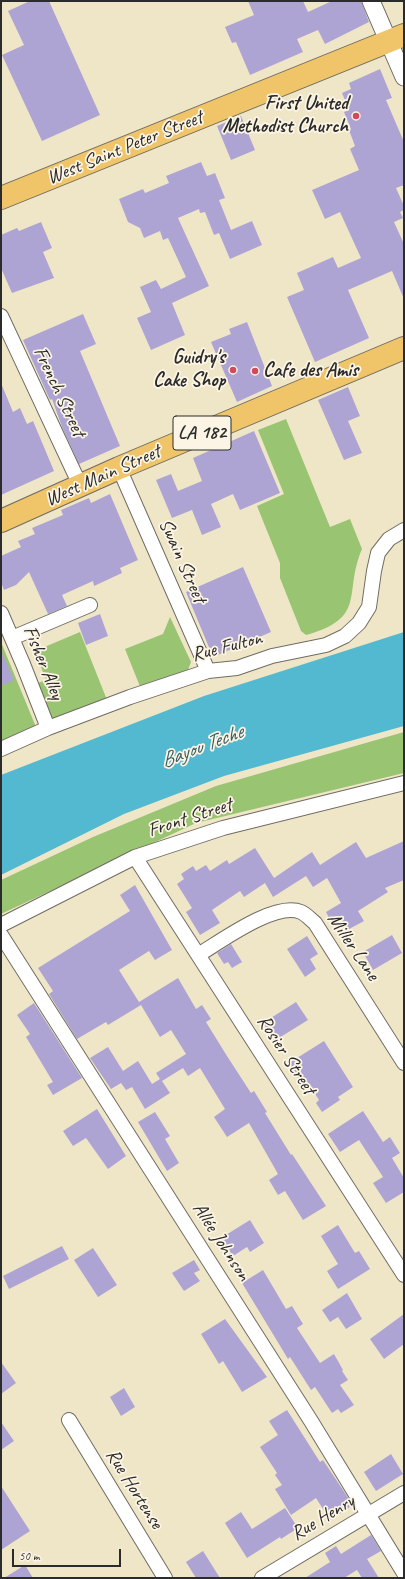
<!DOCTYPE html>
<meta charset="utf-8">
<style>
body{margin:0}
#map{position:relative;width:405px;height:1579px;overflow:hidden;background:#efe6c8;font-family:Caveat,sans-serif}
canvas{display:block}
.frame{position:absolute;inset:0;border:2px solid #2b2b2b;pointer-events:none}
.scale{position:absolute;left:12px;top:1549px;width:109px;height:18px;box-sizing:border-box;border:2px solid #2b2b2b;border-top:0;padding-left:5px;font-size:12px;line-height:14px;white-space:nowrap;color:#2b2b2b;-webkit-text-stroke:3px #fcf5e5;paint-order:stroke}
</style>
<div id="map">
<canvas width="405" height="1579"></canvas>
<div class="frame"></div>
<div class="scale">50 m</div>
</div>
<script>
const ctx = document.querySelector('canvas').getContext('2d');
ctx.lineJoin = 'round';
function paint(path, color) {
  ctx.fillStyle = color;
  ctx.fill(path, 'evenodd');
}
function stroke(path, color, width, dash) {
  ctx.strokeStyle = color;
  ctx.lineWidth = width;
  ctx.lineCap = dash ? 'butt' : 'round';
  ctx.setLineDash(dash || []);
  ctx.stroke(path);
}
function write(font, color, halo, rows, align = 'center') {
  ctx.font = font + ' Caveat,sans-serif';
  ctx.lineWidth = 3.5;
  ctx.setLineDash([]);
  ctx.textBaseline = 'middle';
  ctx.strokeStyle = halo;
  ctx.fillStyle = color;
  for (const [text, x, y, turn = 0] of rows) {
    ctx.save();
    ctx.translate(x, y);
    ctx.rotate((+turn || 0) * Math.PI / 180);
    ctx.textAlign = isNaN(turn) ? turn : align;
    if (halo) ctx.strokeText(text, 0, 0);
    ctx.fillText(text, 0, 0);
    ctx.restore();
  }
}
paint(new Path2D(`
 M286,419L330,527L350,519L362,549C343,593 368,618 306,635L301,631L280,578V563L257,506L284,494L258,430Z
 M170,617L191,662L188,670L141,689L125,649L163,634Z
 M80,632L107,700L53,722L38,683L46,680L35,651Z
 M1,642L36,727L1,742Z
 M404,732V773L196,823L1,914V880L93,837L216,786Z`), '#99c471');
paint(new Path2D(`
 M404,632V726L224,776L124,814L1,875V775L204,696Z`), '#53b9d1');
paint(new Path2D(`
 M30,1H49L100,115L42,141L2,55L24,45L8,11Z
 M248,1H303L308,12L332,1H361L369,22L325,44L318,30L297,39L303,52L250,75L236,42L232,43L225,27L254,15Z
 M380,69L392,98L386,100L404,142V185L396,188L404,206V210L400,212L403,218L394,222L404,244V299L392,271L348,290L369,338L315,362L287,297L304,290L297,273L333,257L338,268L361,258L340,212L325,219L312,190L359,170L350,149L355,146L349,130L351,129L344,112L349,110L342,93L351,89L349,83Z
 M241,116L255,150L231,160L217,126Z
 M201,162L207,176L215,173L225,198L219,200L231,230L252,221L262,245L230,259L219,233L214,235L205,212L200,213L199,209L178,218L209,286L172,303L185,335L151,350L137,318L151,312L140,287L156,280L161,289L186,277L168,238L163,240L160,231L144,238L140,228L128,222L119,199L143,189L145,193L169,183L166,176Z
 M41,222L52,248L43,252L54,278L12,293L1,268V235L17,228L19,231Z
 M83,314L96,344L80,351L120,446L79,464L62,427L52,399L50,400L23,340Z
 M247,322L272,386L237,402L211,342L231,334L229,329Z
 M1,383L13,412L20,408L27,424L33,421L54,471L1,495Z
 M348,387L360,416L348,421L362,453L344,460L318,400Z
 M254,431L280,493L240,510L233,494L211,504L221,527L202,535L192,510L172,518L156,480L171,474L178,491L202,481L193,458Z
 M110,494L138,560L120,568L122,573L94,586L93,581L62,595L67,606L48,614L29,572L16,585L4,590L1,582V556L21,547L18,541L35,534L32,528L63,515L61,510L89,498L91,503Z
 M243,567L271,632L213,657L186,592Z
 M100,614L108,636L86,645L78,623Z
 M1,650L14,680L1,686Z
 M404,841V880L385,888L388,892L358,911L364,921L338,935L326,912L341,903L327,878L313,887L306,876L273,897L265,883L244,897L240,891L212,910L220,923L200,935L186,912L192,908L177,884L184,879L181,874L193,866L196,871L206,865L210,871L227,860L229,864L255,848L274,878L312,852L320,865L356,842L366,858Z
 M135,885L172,950L155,960L149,951L119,970L139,1002L178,978L196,1009L202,1005L211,1019L206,1022L227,1056L251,1093L254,1091L267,1112L265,1113L291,1155L292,1154L326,1206L303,1220L285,1191L278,1195L269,1180L278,1174L249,1123L227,1137L214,1117L225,1109L200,1068L188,1076L183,1068L162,1081L170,1093L145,1109L132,1087L126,1090L121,1083L111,1089L90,1058L108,1047L123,1071L138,1061L152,1084L160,1079L156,1073L186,1054L171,1030L160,1037L141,1005L108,1025L106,1022L77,1039L49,994L53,991L38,968L130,911L120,895Z
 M392,935L402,953L373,970L363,952Z
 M307,936L318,954L310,959L316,969L305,977L287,949Z
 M231,944L242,962L232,968L228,962L224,964L217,953Z
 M296,1002L308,1020L274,1041L263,1023Z
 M34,1003L82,1078L53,1095L47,1085L53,1082L26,1037L30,1034L17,1015Z
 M324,1041L353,1087L338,1097L340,1100L322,1112L316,1103L319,1100L306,1080L301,1083L289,1063Z
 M97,1109L126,1156L108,1169L86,1138L73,1146L63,1131Z
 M363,1111L383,1142L390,1137L400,1153L392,1158L404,1178V1192L386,1203L373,1183L383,1177L359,1140L340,1152L328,1134Z
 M155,1112L170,1136L165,1139L179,1163L167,1171L138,1122Z
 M250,1220L264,1243L250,1252L247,1247L233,1256L221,1238Z
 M338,1225L355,1253L359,1251L370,1269L338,1289L327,1271L338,1264L321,1236Z
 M62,1246L69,1259L9,1289L3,1276Z
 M93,1248L117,1285L98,1297L74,1260Z
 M194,1260L200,1270L194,1273L200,1281L184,1291L172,1273Z
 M263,1270L286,1309L292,1306L303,1324L297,1328L320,1363L334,1354L343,1370L342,1371L348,1380L340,1385L354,1405L341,1413L338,1409L332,1413L315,1387L311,1390L290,1357L288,1359L282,1349L242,1283Z
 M347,1293L362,1319L346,1329L338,1317L330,1322L322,1310Z
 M404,1314V1344L384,1359L370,1339Z
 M225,1319L267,1377L242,1392L223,1361L219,1364L201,1334Z
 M1,1362L16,1383L1,1394Z
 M124,1388L135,1407L121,1416L110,1397Z
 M287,1410L320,1462L323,1460L353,1505L330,1520L316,1498L291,1515L275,1489L282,1485L275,1475L277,1473L260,1447L278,1435L269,1421Z
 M1,1422L14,1441L1,1450Z
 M391,1454L403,1474L376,1491L364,1472Z
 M1,1486L30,1531L1,1550Z
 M285,1508L298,1528L281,1539L280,1537L247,1558L225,1523L241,1512L252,1529Z
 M371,1535L381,1551L367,1559L379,1578H362L357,1570L344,1578H305L330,1562L325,1553L336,1546L341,1554Z
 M203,1551L220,1578H196L186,1562Z
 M25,1565L33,1578H4Z`), '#aea4d4');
const minor = new Path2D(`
 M1,316L80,485
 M119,468L208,671
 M1,613L23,664L48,728
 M12,638L90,605
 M1,749L48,728L130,697L208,671L237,668L272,656L326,645L345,636L359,623L369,607L374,571L378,553L389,539L404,530
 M135,857L404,1275
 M1,925L135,857L223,828L404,783
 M1,935L311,1421L404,1573
 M198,955C220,942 275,901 301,912C306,914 311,920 315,923L404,1063
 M69,1420L165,1578
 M262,1578L404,1493`);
const tertiary = new Path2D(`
 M371,1L404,77`);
const primary = new Path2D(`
 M1,198L404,35
 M1,521L119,468L404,348`);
stroke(minor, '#706c62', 16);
stroke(tertiary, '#706c62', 19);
stroke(primary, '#706c62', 24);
stroke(minor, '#fff', 14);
stroke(tertiary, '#fff', 17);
stroke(primary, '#f0c469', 22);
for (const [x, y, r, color] of [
 [356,116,4,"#d1495b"],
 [233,370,4,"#d1495b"],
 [255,371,4,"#d1495b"]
]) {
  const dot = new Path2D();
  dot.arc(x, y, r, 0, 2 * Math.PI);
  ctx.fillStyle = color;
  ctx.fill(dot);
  stroke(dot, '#fcf5e5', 1.5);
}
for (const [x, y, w] of [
 [202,433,58]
]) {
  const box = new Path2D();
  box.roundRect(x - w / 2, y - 17, w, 34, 3);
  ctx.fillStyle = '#fcf5e5';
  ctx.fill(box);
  stroke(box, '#2b2b2b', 1);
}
write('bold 19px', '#2b2b2b', null, [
 ["LA 182",202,433]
]);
write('bold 20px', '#2b2b2b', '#fcf5e5', [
 ["First United",348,104],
 ["Methodist Church",348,127],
 ["Guidry's",225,358],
 ["Cake Shop",225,381],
 ["Cafe des Amis",263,371,"left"]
], 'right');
write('20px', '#2b2b2b', '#fcf5e5', [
 ["West Saint Peter Street",125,148,-22],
 ["French Street",59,392,65],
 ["West Main Street",103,476,-24],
 ["Swain Street",182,561,66],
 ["Rue Fulton",227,647,-14],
 ["Fisher Alley",43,663,68],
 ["Front Street",190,818,-18],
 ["Miller Lane",353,947,56],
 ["Rosier Street",286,1055,57],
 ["Allée Johnson",221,1242,57],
 ["Rue Hortense",134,1489,58],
 ["Rue Henry",323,1518,-31]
]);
write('italic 21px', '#395d65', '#fcf5e5', [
 ["Bayou Teche",202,747,-21]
]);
</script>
